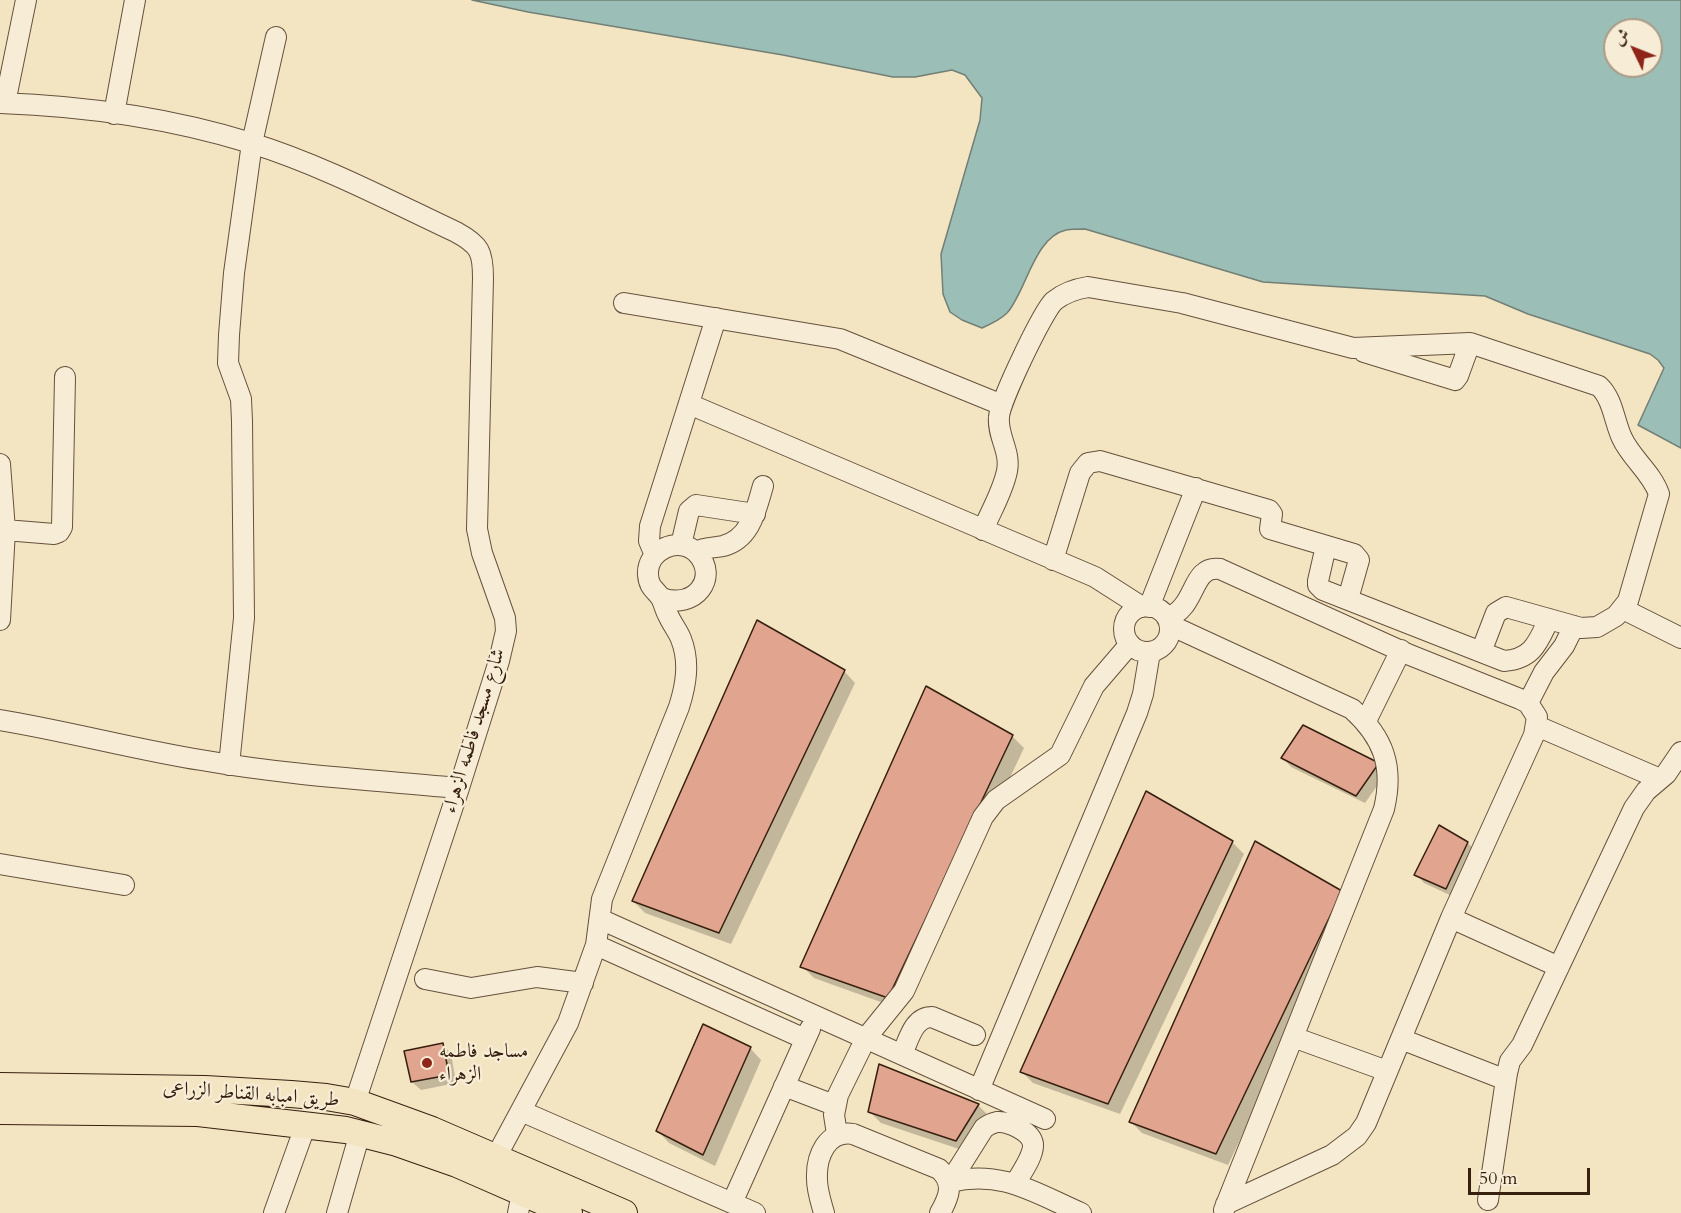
<!DOCTYPE html>
<meta charset="utf-8">
<style>
body{margin:0}
#map{position:relative;width:1681px;height:1213px;overflow:hidden;background:#f3e4c2;font-family:Cardo,Amiri,serif}
canvas{display:block}
.north{position:absolute;left:1603px;top:18px;width:60px;height:60px;box-sizing:border-box;background:#f7edd7;border:2px solid #aa9b87;border-radius:50%;rotate:313deg;font-size:16px;font-weight:700;line-height:24px;text-align:center;color:#37200f}
.north::after{content:'';display:block;margin:auto;width:21px;height:27px;background:#8f2418;clip-path:polygon(50% 0,100% 100%,50% 72%,0 100%)}
.scale{position:absolute;left:1468px;top:1168px;width:122px;height:27px;box-sizing:border-box;border:3px solid #37200f;border-top:0;padding-left:8px;font-size:18px;line-height:21px;white-space:nowrap;color:#37200f;-webkit-text-stroke:4px #f7edd7;paint-order:stroke}
</style>
<div id="map">
<canvas width="1681" height="1213"></canvas>
<div class="north">ش</div>
<div class="scale">50 m</div>
</div>
<script>
const ctx = document.querySelector('canvas').getContext('2d');
ctx.lineJoin = 'round';
function paint(path, color) {
  ctx.fillStyle = color;
  ctx.fill(path, 'evenodd');
}
function stroke(path, color, width, dash) {
  ctx.strokeStyle = color;
  ctx.lineWidth = width;
  ctx.lineCap = dash ? 'butt' : 'round';
  ctx.setLineDash(dash || []);
  ctx.stroke(path);
}
function write(font, color, halo, rows, align = 'center') {
  ctx.font = font + ' Cardo,Amiri,serif';
  ctx.lineWidth = 4.5;
  ctx.setLineDash([]);
  ctx.textBaseline = 'middle';
  ctx.strokeStyle = halo;
  ctx.fillStyle = color;
  for (const [text, x, y, turn = 0] of rows) {
    ctx.save();
    ctx.translate(x, y);
    ctx.rotate((+turn || 0) * Math.PI / 180);
    ctx.textAlign = isNaN(turn) ? turn : align;
    if (halo) ctx.strokeText(text, 0, 0);
    ctx.fillText(text, 0, 0);
    ctx.restore();
  }
}
const water = new Path2D(`
 M472,0H1681V448L1638,425L1664,368L1658,360L1650,354L1528,314L1485,296L1263,282L1085,229C1079,229 1072,229 1066,230C1034,237 1026,292 1007,313C1000,320 991,324 982,328L962,320L950,312L943,294L941,254L980,120L982,98L965,75L952,70L915,77H893L783,55L528,12ZM1615,30H1651V66H1615Z`);
paint(water, '#9bbeb7');
stroke(water, '#737f74', 1.5);
paint(new Path2D(`
 M844,671L855,683L731,944L645,913L633,901Z
 M927,688L1013,737L1024,748L900,1009L814,978L802,966Z
 M1283,758L1378,765L1386,773L1365,803L1291,767Z
 M1440,827L1468,843L1476,852L1454,897L1424,883L1416,874Z
 M1232,842L1244,854L1120,1114L1033,1083L1022,1072Z
 M1255,843L1352,904L1228,1165L1142,1133L1131,1122Z
 M442,1045L451,1053L456,1083L421,1090L412,1082Z
 M750,1048L761,1060L715,1166L669,1143L658,1131Z
 M978,1105L990,1117L968,1152L881,1123L869,1111Z`), '#0003');
const building = new Path2D(`
 M757,620L845,670L719,933L632,901Z
 M926,686L1013,735L888,998L800,967Z
 M1303,725L1379,763L1356,796L1281,758Z
 M1146,791L1233,841L1108,1104L1020,1072Z
 M1439,825L1468,842L1446,889L1414,875Z
 M1255,841L1342,891L1216,1154L1129,1122Z
 M703,1024L751,1047L703,1155L656,1131Z
 M443,1043L449,1075L411,1082L404,1051Z
 M879,1064L979,1104L956,1141L868,1112Z`);
paint(building, '#e0a48f');
stroke(building, '#37200f', 1.5);
const minor = new Path2D(`
 M0,103C85,106 170,118 251,143C322,165 390,201 456,232C480,245 483,252 483,278L477,529L482,553L505,618L506,631L499,661L459,788L355,1102
 M5,103L26,0
 M114,114L135,0
 M624,303L840,339L1002,405
 M1364,352L1455,380L1458,376L1470,343
 M689,404L1095,577L1142,607
 M0,464L5,530L0,620
 M5,530L54,534L59,532L62,527L65,377
 M983,530C991,511 1003,491 1007,471C1011,451 997,436 999,417C1000,401 1043,311 1054,301C1064,293 1075,289 1088,287L1182,303L1353,348L1470,343L1599,386C1613,399 1614,421 1622,438C1631,458 1652,473 1659,494L1628,601L1616,616L1597,627L1581,628L1506,607L1496,613L1481,652
 M681,545L689,511L696,505L755,514
 M1326,546L1318,581V585L1323,590L1504,661C1533,659 1538,642 1549,619
 M696,552C704,547 714,548 723,546C751,539 756,509 763,486
 M655,555L649,541L650,526L716,318
 M1053,560L1080,473L1088,463L1100,461L1269,510L1272,514L1270,529L1354,554L1359,560L1348,599
 M1124 629a23 23 0 1 1 46 0a23 23 0 1 1-46 0Z
 M1149,607L1196,488
 M1623,609L1681,638
 M1167,618C1198,607 1190,565 1220,569L1410,655L1520,699L1528,703L1537,717L1534,735L1451,918L1366,1123L1357,1136L1332,1155L1226,1204
 M1170,625L1352,709C1384,738 1394,767 1384,809L1224,1210
 M1528,703L1544,672L1564,646L1574,626
 M0,720C67,731 133,749 201,760C286,775 372,780 459,788
 M1366,721L1401,650
 M1537,726L1660,779
 M229,765L244,618L242,421L241,399L228,363L229,335L234,273L252,143L276,37
 M0,864L124,885
 M1451,918L1559,967
 M600,919L1045,1119
 M596,945L805,1039
 M425,979L471,988L537,977L583,983
 M1293,1037L1387,1071
 M1401,1039L1506,1080
 M902,1054C909,1040 913,1017 932,1017L975,1035
 M784,1086L834,1105
 M979,1090L1137,713L1143,694L1150,652
 M521,1111L755,1213
 M837,1134L834,1115L838,1095L866,1038L904,991L983,817L996,800L1060,755L1094,686L1130,644
 M496,1157L568,1023L596,945L602,899L679,707C686,685 690,662 681,639C678,631 672,624 668,615C665,610 664,603 661,598C655,589 649,588 648,575C646,550 679,535 697,553C720,578 694,610 662,598
 M950,1182L984,1128C988,1125 992,1123 997,1122C1008,1121 1031,1131 1033,1144C1034,1156 1021,1173 1015,1184
 M950,1182C1001,1169 1035,1193 1081,1213
 M1488,1200L1507,1073L1510,1061L1522,1045L1634,808L1646,791L1666,774L1681,752
 M732,1203L810,1029
 M274,1213L306,1124
 M337,1213L360,1133
 M518,1213L522,1193
 M824,1213C821,1202 817,1191 817,1179C816,1156 827,1130 853,1134L939,1169C955,1183 949,1197 940,1213`);
const major = new Path2D(`
 M0,1086L205,1089L291,1094L326,1097L355,1102L432,1130L624,1213
 M0,1111L198,1113L346,1130L397,1143L457,1164L569,1213`);
stroke(minor, '#66513c', 22);
stroke(major, '#37200f', 28);
stroke(minor, '#f7edd7', 20);
stroke(major, '#f3e4c2', 26);
for (const [x, y, r, color] of [
 [427,1063,6,"#8f2418"]
]) {
  const dot = new Path2D();
  dot.arc(x, y, r, 0, 2 * Math.PI);
  ctx.fillStyle = color;
  ctx.fill(dot);
  stroke(dot, '#f7edd7', 2);
}
write('20px', '#37200f', '#f7edd7', [
 ["شارع مسجد فاطمه الزهراء",475,731,-73],
 ["طريق امبابه القناطر الزراعى",251,1095,4]
]);
write('20px', '#37200f', '#f7edd7', [
 ["مساجد فاطمه",439,1052],
 ["الزهراء",439,1075]
], 'left');
</script>
